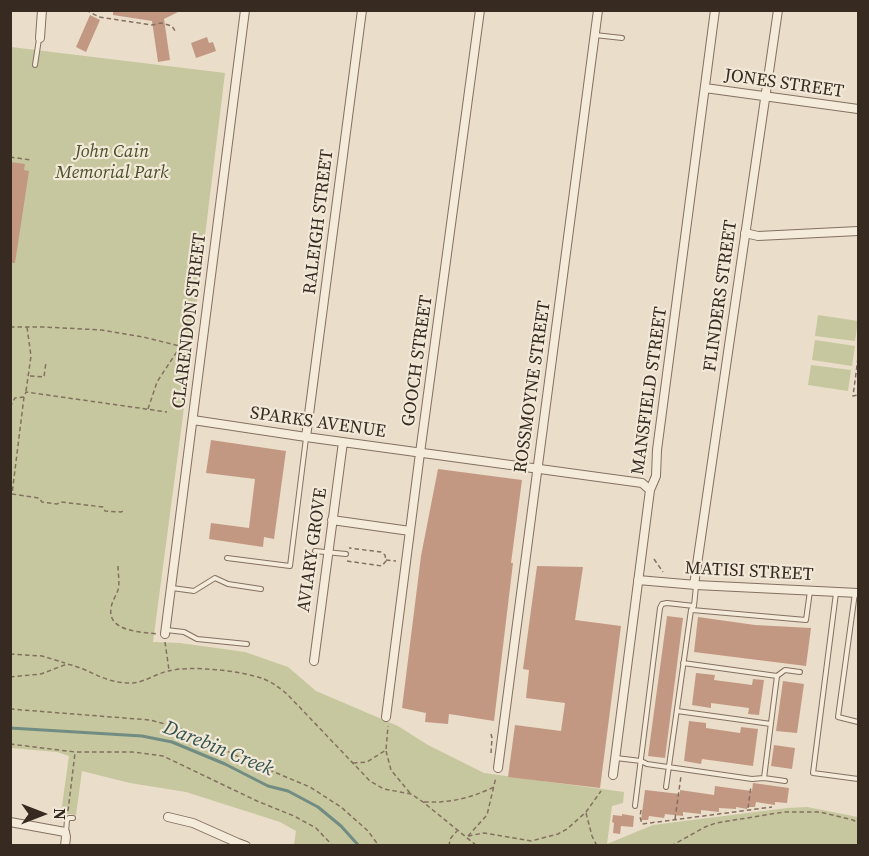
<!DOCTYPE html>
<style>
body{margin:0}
#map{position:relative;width:869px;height:856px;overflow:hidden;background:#eaddc9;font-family:"Source Serif 4",serif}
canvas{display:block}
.frame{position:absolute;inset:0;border:12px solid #362a21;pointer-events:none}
.north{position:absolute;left:12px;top:784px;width:60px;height:60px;-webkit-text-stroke:4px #f2e8d8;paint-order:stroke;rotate:90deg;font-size:16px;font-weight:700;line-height:24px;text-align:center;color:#362a21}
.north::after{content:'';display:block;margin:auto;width:21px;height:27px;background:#362a21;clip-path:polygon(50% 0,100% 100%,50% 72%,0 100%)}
</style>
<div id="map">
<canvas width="869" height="856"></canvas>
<div class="frame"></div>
<div class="north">N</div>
</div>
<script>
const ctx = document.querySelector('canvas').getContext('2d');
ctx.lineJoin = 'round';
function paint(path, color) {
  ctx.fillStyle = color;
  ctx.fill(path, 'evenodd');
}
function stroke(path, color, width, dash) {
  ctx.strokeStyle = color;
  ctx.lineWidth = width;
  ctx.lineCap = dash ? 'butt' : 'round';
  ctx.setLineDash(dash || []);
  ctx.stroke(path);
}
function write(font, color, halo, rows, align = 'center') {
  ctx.font = font + ' "Source Serif 4",serif';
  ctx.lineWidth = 4.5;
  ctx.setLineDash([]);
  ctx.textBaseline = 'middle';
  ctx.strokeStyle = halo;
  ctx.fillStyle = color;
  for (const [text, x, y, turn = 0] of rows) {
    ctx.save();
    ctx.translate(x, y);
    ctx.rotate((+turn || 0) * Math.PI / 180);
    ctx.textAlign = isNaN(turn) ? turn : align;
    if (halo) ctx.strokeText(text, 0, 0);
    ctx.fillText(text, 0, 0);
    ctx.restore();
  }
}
paint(new Path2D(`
 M11,47L225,73L182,423L153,642L180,643L245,652L288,667L316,691L398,726L428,745L484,773L624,792L623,803L612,806L607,844L653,825L787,808L807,807L858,817V845H294L296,831L280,822L186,792L130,783L82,771L76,815L61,813L69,756L57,752L11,748Z
 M818,315L858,321L855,341L815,336Z
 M815,340L855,346L852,366L812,360Z
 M811,365L851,370L848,391L808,385Z`), '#c6c79e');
stroke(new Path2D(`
 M10,728L142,736L172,742L225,764L268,786L288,791L318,807L341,826L359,846`), '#718c83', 3);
paint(new Path2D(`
 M113,10H182L164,19L170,60L158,62L152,21L113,15Z
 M90,15L100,20L86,52L76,47Z
 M207,37L209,43L213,42L216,51L196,58L191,43Z
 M10,162L25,164L24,170L29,171L15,263H10Z
 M211,440L286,451L274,539L264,537L263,547L209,539L211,523L249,528L255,479L206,473Z
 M438,469L522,480L511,563H513L494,721L449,714L448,724L425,722L426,713L402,708L421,556Z
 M537,566L583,567L575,620L621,626L600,788L508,777L515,725L561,731L565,703L526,698L529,670L523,669Z
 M667,616L683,618L665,758L648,756Z
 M698,617L755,625L811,628L806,666L694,652Z
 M696,673L715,675L714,680L752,685L753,679L764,680L759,715L748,714L749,708L711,703V708L692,705Z
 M783,681L804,684L797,733L776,731Z
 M689,721L706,723V728L740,733L741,727L758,729L753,766L702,759L701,764L684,761Z
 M774,745L795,748L792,769L771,766Z
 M753,783L789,788L787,803L775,802V805L756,802L755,807H747V809L736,807V809L719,808V812L701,810V814L683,812V816L665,814L664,818L649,816L648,820H641L645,790L680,794V790L714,795L715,786L752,791Z
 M622,814L634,816L633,827L621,826L620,834L613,833L614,823L612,822L613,815L622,816Z`), '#c39883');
const lane = new Path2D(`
 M595,35L622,38
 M35,65L39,39
 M315,551L346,554
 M227,558L290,566L306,438
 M172,588L194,591L215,578L228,584L261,589
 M836,593L813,773L858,779
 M855,593L838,717L858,722
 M692,610L806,620L810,591
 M166,630L184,632L197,639L247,644
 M683,663L777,676L785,670L800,672
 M677,711L771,724
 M616,758L641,761L647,764L752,779L764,778L785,781
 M764,778L777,676
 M666,787L691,610L694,606L696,586
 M635,806L660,608L662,604L667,603L694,606
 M66,832L67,820L69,818H73`);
const street = new Path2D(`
 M40,38L42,10
 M705,88L858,109
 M745,233L758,236L858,231
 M193,420L306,437L642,483L650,490
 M306,437L362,10
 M332,520L410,531
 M638,580L696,585L858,593
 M694,585L778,10
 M165,634L245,10
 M314,661L343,442
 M386,717L420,453L480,10
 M498,768L598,10
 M613,775L650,490L656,476L657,450L715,10
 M168,817L193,823L238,843L246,846
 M10,822L65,832L66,837L65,846`);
stroke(lane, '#847060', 6);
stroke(street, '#847060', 10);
stroke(new Path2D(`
 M86,10L99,17L152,25L161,23L172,26L175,31
 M10,157L31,160
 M10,327H43L102,330L143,337L180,346L187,351H192
 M858,358L853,396L858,395
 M30,376L44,377L46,362
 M26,391L31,356L27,327
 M24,397L12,494L39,498L42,502L57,504L61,502L103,507L105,511L121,512L125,510
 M10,407L15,398L24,397L26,392L167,412
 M148,409L157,382L180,347
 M654,559L663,572
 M386,560L396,561
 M347,561L382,566L386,561L385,555L381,552L349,548
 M118,566C118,574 120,583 118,590C116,596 112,601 111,608C107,632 142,632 158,634
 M165,642L169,670
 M10,654L42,656L65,663
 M10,677L41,674L67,664C91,669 104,684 133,683C144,682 156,674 168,671C190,665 243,671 264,679C273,683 280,688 287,694L370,781L384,789L411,794L423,802L477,846
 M10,709L150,720L180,728L243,759L310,787L341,807L368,831L379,846
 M10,744L75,752H133L163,756L257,801L294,816L316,828L333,846
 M386,751L391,770L410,793
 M491,753L492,738L491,734
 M353,763L367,762L386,750L388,726
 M424,802C450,803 471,798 494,787
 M748,808L751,786
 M641,810L640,817L642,824L772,807
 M68,811L75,753
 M586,813L592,836L597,846
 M675,819L681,776
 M468,836L484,833L531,841L558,834L567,829L586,812L601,791
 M468,836L487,815L496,777
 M449,846L450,839L457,831
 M671,846L705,827L716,823L784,812H820L853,820L858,823`), '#847060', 1.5, [4.5, 3]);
stroke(lane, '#f5ebdb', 4);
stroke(street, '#f5ebdb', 8);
write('18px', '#362a21', '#f2e8d8', [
 ["JONES STREET",784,84,8],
 ["RALEIGH STREET",319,222,-83],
 ["FLINDERS STREET",721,296,-82],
 ["CLARENDON STREET",190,321,-83],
 ["GOOCH STREET",418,361,-82],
 ["ROSSMOYNE STREET",533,387,-82],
 ["MANSFIELD STREET",650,391,-82],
 ["SPARKS AVENUE",318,423,8],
 ["AVIARY GROVE",313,550,-82],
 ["MATISI STREET",749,572,3]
]);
write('italic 18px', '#4a502a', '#f2e8d8', [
 ["John Cain",112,152],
 ["Memorial Park",112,173]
]);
write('italic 20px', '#33544f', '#f2e8d8', [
 ["Darebin Creek",218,749,22]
]);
</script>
